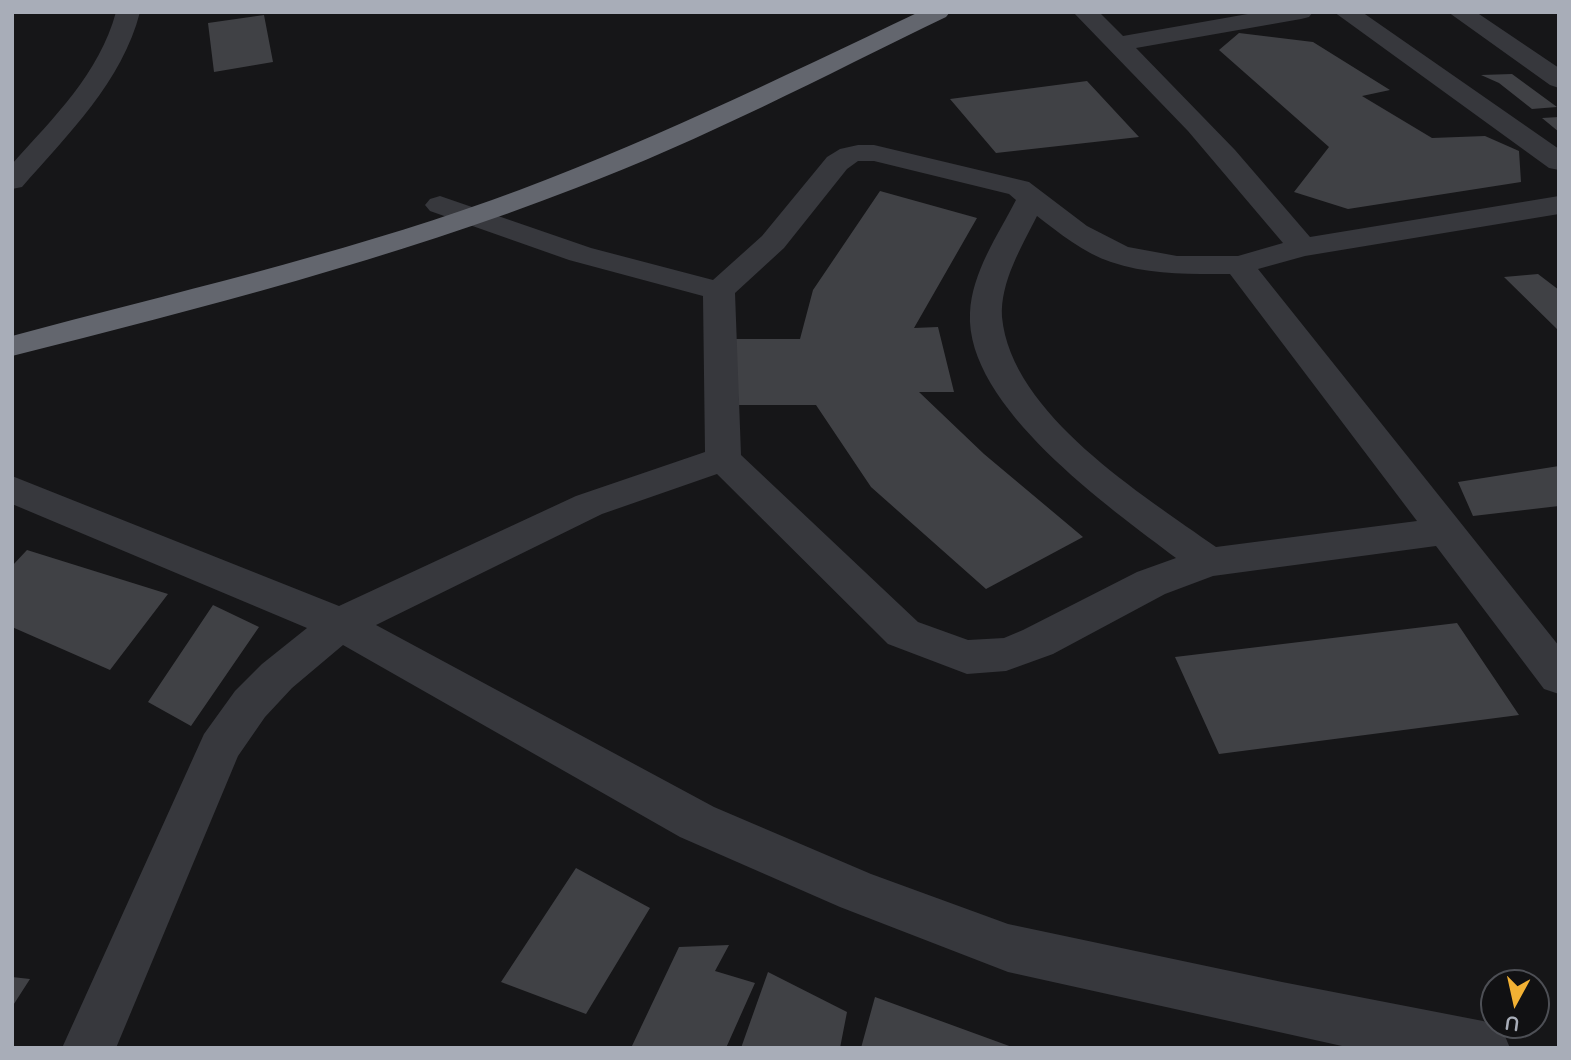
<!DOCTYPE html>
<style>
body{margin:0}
#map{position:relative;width:1571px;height:1060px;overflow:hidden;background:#161618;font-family:"Varela Round",sans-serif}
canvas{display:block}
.frame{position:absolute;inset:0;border:14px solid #a8adb8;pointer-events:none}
.north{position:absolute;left:1480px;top:969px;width:70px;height:70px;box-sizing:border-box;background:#111113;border:2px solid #4d4f55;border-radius:50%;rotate:188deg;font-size:19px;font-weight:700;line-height:28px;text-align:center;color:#a8adb8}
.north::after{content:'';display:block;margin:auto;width:24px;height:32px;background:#f2b134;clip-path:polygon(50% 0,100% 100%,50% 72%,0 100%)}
</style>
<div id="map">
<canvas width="1571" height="1060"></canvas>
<div class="frame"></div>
<div class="north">U</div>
</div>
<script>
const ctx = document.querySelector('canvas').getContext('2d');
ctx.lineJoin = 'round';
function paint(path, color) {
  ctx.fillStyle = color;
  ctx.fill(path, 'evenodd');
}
paint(new Path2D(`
 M264,15L273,62L214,72L208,23Z
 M1239,33L1313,42L1390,90L1362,96L1432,138L1485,136L1519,151L1521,182L1348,209L1294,192L1329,147L1219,50Z
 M1512,74L1557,107L1532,109L1499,83L1481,75Z
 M1087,81L1139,137L996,153L950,99Z
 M1559,117V132L1542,118Z
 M880,191L977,218L914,328L938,327L954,392H919L984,454L1083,537L986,589L871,487L816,405H739L731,339H800L813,290Z
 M1538,274L1559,290V331L1504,277Z
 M1559,466V506L1473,516L1458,482Z
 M27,550L168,594L110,670L12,627V566Z
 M213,605L259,627L191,726L148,702Z
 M1457,623L1519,715L1219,754L1175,657Z
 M576,868L650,908L586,1014L501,982Z
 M729,945L715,971L755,983L726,1048H631L679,947Z
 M768,972L847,1012L840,1048H741Z
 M12,977L30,979L12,1007Z
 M875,997L1012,1047V1048H861Z`), '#404145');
paint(new Path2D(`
 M116,12H140C122,82 68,134 22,187L12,189V164C54,117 99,74 116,12Z
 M1073,12H1099L1123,36L1259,12H1313L1309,17L1301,19L1136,48L1235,150L1310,237L1559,196V214L1305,256L1258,269L1559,646V694L1544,689L1436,546L1213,576L1165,594L1053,654L1006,671L967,674L888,644L717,474L602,514L376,625L714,807L871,874L1008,924L1282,982L1483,1021L1502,1029L1510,1048H1351L1008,972L840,907L680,837L343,645L292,688L265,717L238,756L116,1048H62L204,734L235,691L262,664L307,628L12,504V476L339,606L576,496L705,452L703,296L569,260L430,211L425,205L430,199L440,196L591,248L713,280L762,236L827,157L840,149L858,145H874L1029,182L1087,226L1128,247L1177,256H1238L1283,243L1188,131ZM858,161H874L1009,194L1016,200C998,235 972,272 970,313C965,406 1110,508 1176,558L1137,572L1023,630L1004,638L968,640L918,622L741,455L735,293L784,248L847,169ZM1037,216C1059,233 1084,253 1111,262C1149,275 1191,274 1230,274L1417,521L1216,547C1143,495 1011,414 1002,317C1000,282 1022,246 1037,216Z
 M1334,12H1362L1559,149V170L1549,168Z
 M1448,12H1476L1559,68V88L1550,85Z`), '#37383d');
paint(new Path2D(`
 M919,12H950L946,17C824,76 703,140 576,188C393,259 202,308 12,356V336C172,293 335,256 492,200C639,147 778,79 919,12Z`), '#63666e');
</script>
